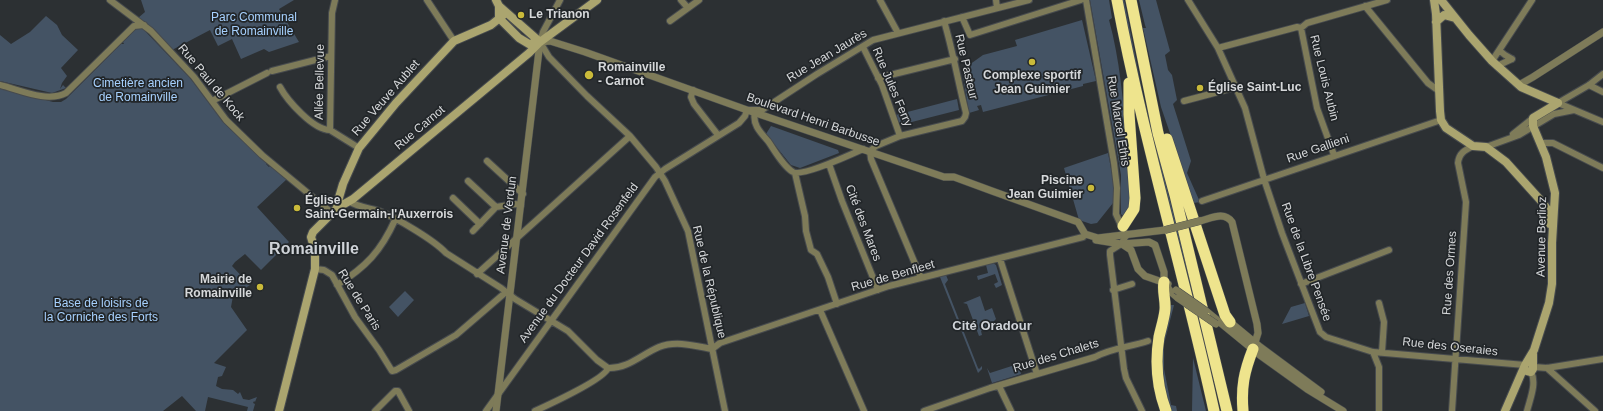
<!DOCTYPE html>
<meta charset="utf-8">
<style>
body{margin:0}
canvas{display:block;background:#2c3033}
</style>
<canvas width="1603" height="411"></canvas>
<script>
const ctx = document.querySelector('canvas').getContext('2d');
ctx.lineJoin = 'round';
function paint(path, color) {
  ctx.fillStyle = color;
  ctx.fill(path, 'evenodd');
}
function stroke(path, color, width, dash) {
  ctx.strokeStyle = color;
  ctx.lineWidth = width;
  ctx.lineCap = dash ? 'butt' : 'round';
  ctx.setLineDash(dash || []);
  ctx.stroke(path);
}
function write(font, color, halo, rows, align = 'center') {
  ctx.font = font + ' Arial,sans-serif';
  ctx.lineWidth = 3.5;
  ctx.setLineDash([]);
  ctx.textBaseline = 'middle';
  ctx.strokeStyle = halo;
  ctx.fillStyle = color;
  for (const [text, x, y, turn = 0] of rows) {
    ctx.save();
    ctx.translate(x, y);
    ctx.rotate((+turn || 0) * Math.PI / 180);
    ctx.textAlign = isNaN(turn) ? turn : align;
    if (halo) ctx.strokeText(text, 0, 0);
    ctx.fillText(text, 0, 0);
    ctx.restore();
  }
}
paint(new Path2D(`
 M141,0H294L279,9L299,42L269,52L264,49L241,59L232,39L218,46L210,30L172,50L138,18L145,12Z
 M1090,0H1109L1112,18L1109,20C1120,60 1123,101 1127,142C1129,161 1132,181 1131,200C1130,206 1127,211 1123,216L1121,214V175Z
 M1122,0H1124L1143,95L1195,297L1193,295L1141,96Z
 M1139,0H1156L1170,51L1165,55L1168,70L1172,75L1177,100L1173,104L1191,161L1187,173L1200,202L1194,203L1161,107L1143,28H1146L1145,25Z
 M46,16L57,25L62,35L78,50L61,68L67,76L62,83L60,89L63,85L66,88L52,93L0,81V35L11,44L30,32Z
 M1082,20L1096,81L1083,84V86L983,112L981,105L977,106L979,110L969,113L962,70L983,55L1017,46L1015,40Z
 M142,28L190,78L223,122L266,163V164L269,167L270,166L287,179L257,207L289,242L261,270L245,254L235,262L232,266L250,285L233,296L231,307L247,330L214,363L226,367L222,376L218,377L216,386L222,389L233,390L238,394L240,392L243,399L249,400L257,397L255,402L254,401L253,403L255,404L253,411H247L248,407L208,397L205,411H196L182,396L163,411H0V88L53,102H61L66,99L121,44H124L123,42L136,29Z
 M957,99L959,110L900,125L896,115Z
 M771,126L838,150L839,153L800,168L791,165L766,134Z
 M1108,153L1113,179V203L1097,223L1091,224L1079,220L1064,168Z
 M993,263L996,265L1002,285L996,288L994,284L998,282L995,274L978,280L977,276L988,273L986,265Z
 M946,275L948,280L945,284L978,368L979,369L982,366V369L978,373L940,277Z
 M405,291L414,300L398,317L389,307Z
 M980,296L985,311L992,308L996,319L990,325L991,328L981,331L982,335L979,336L967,304L963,303Z
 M1305,303L1309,316L1282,324L1291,307Z
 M1171,305H1174L1164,344V369L1171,405L1176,406L1177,411H1170C1158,368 1160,347 1171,305Z
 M1193,358L1206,411H1192Z
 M1018,364L1021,374L992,383L987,368L990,373Z`), '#445364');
const minor = new Path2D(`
 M110,0L151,31L194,77L226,120L262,155L332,213
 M335,0L332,13L330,130L359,148
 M427,0L454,41
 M560,0L543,32L540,42L549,57L587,96L630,136L656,167L665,181L688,231L725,411
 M681,0L688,8L699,0
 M880,0L898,33
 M996,0L997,8
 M1086,0L1114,163L1117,188L1116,214L1126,236L1121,244L1110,251V255L1124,369L1126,378L1142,411
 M1188,0L1218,48L1245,108L1264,179L1282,233L1320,332L1326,337L1373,352L1525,365
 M1365,6L1428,83L1439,91
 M962,17L970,35L1081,0
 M670,21L688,8
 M1301,28L1317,108L1334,155
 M863,47L882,85L900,136
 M1218,48L1297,27L1301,28L1307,23L1387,0
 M1500,51L1505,55L1512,59
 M1492,61L1532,0
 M1497,66L1512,59
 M272,71L331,56
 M878,78L955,59
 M0,85C20,90 47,103 66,93L134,26L144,25
 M1589,85L1603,92
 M280,87C287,100 313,130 330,130
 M693,90L691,97L694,104L718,135
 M212,101L267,73
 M1184,101L1237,87
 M1558,103L1589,85L1603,74
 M1558,103L1603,122
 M755,112C752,124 760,132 768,141C775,151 783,166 793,172C802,177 852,154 863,149
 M1513,134L1533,118
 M1540,143H1553L1603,168
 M1486,147L1519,135L1554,114L1574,110
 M487,161L523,194
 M829,164L842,201L878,290
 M795,173L805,216L806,231L811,250L817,254L828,277L837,304
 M468,181L496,207
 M453,198L480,224
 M349,201C357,207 369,208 379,211C395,217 434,240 446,253L501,288L515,299L568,331L597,360L608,368C628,369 642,354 659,347C676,340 696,346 712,349
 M1202,201L1441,120
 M496,207L515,204L521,205
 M473,231L496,207
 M1000,259L1037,374
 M315,269L324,270L332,275L355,317L379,350L392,371L396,370L456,335L506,292
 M477,274L630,136
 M921,278L871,159L870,151L876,146L900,136L962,121L965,117L966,113C958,82 953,51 944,21
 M1301,284L1389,250
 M337,285C366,267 381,251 395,220
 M1113,290L1132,284
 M1379,303L1384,322L1382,352
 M820,310L864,411
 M712,349L720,343L889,286L1083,237
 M1373,352L1379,367V411
 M1534,367L1547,368L1603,359
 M1547,368L1595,411
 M999,386L1011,411
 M375,411L395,391H398L409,411
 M486,411L655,177L665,169L739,123L745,116L747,110H762L817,74L873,40L1029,0
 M535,411C548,405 605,379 608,368
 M924,411L990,388L1095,357C1111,348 1130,347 1148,341
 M1452,411L1466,202L1458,163C1459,153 1465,150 1473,146
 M1527,411C1530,399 1537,383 1531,372`);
const tertiary = new Path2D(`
 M1519,85L1533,77L1603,32
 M1200,221C1212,218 1224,211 1232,222L1257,324L1258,333L1253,349
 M1096,240L1121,244L1149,242L1155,245L1164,272V282L1170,291L1178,298
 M1122,244L1131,250L1138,269L1145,276L1168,284
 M1206,311L1261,356L1307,389L1343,411
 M1230,322L1259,346L1321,392
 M496,411L540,42L550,41L585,52L747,110L944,177H954L992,191L1078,222L1085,234L1098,238L1165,230`);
const secondary = new Path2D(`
 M496,0L499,6L540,42
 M1434,0L1436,14L1440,111L1441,120L1446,128L1473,146L1486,147L1506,162L1543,203L1547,209L1550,224
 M1441,0L1469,35L1492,61L1520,86
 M499,6V18L519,38L529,44L540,42
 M1436,22L1444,15L1455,18
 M1521,87L1558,103
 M337,208L338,201L343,184L359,148L396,103L454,41L491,25L506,13
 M1527,371L1531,372L1533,369V354
 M279,411L315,269V250L311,237L313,232L337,208L353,199L529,53L540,42L597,0
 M1505,411L1525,365L1534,350L1549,303L1552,284V243L1555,193L1546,157L1533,126V118L1558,103`);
const motorway = new Path2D(`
 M1117,0C1143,138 1184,273 1214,411
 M1131,0L1158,133L1175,195L1227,411
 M1167,139L1225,315L1230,322
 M1123,226L1134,209L1135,198L1129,114V83
 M1164,282C1162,291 1166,300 1165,310C1164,319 1161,328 1159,337C1155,362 1157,387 1166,411
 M1243,411C1241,387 1244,372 1253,349`);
stroke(minor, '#474b4e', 8);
stroke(tertiary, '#474b4e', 8);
stroke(secondary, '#474b4e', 10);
stroke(motorway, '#474b4e', 12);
stroke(minor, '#7e7b59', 6);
stroke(tertiary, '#7e7b59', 7);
stroke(secondary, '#aba56f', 8);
stroke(motorway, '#eee48d', 11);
const tertiaryBridge = new Path2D(`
 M1165,230L1200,221
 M1176,290L1206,311
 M1178,298L1216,324`);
stroke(tertiaryBridge, '#474b4e', 8, []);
stroke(tertiaryBridge, '#7e7b59', 7);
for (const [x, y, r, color] of [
 [521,15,4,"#caba3a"],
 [1032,62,4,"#caba3a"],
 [589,75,5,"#caba3a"],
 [1200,88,4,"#caba3a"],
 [1091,188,4,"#caba3a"],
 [297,208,4,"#caba3a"],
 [260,287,4,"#caba3a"]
]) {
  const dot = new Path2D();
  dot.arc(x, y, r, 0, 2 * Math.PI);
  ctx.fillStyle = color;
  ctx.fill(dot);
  stroke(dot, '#222629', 1.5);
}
write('bold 12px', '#d6d8da', '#222629', [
 ["Le Trianon",529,15],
 ["Romainville",598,68],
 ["- Carnot",598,82],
 ["Complexe sportif",1032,76,"center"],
 ["Jean Guimier",1032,90,"center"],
 ["Église Saint-Luc",1208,88],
 ["Piscine",1083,181,"right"],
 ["Jean Guimier",1083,195,"right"],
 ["Église",305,201],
 ["Saint-Germain-l'Auxerrois",305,215],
 ["Mairie de",252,280,"right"],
 ["Romainville",252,294,"right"]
], 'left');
write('12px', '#a7d1fe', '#222629', [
 ["Parc Communal",254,18],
 ["de Romainville",254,32],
 ["Cimetière ancien",138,84],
 ["de Romainville",138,98],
 ["Base de loisirs de",101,304],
 ["la Corniche des Forts",101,318]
]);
write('12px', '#d6d8da', '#222629', [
 ["Rue Jean Jaurès",827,56,-31],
 ["Rue Pasteur",966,67,77],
 ["Rue Louis Aubin",1324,78,76],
 ["Allée Bellevue",320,82,-89],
 ["Rue Paul de Kock",211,83,50],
 ["Rue Jules Ferry",892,87,67],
 ["Rue Veuve Aublet",386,98,-49],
 ["Boulevard Henri Barbusse",813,120,19],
 ["Rue Marcel Ethis",1118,121,81],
 ["Rue Carnot",420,128,-40],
 ["Rue Gallieni",1318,149,-19],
 ["Cité des Mares",863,223,69],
 ["Avenue de Verdun",507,225,-83],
 ["Avenue Berlioz",1542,237,-89],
 ["Rue de la Libre Pensée",1306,262,70],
 ["Avenue du Docteur David Rosenfeld",579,263,-54],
 ["Rue des Ormes",1450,273,-86],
 ["Rue de Benfleet",893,276,-16],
 ["Rue de la République",709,282,77],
 ["Rue de Paris",359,300,58],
 ["Rue des Oseraies",1450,347,6],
 ["Rue des Chalets",1056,356,-17]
]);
write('bold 13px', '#cfd3d8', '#222629', [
 ["Cité Oradour",992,326]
]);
write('bold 16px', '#cfd3d8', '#222629', [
 ["Romainville",314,250]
]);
</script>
